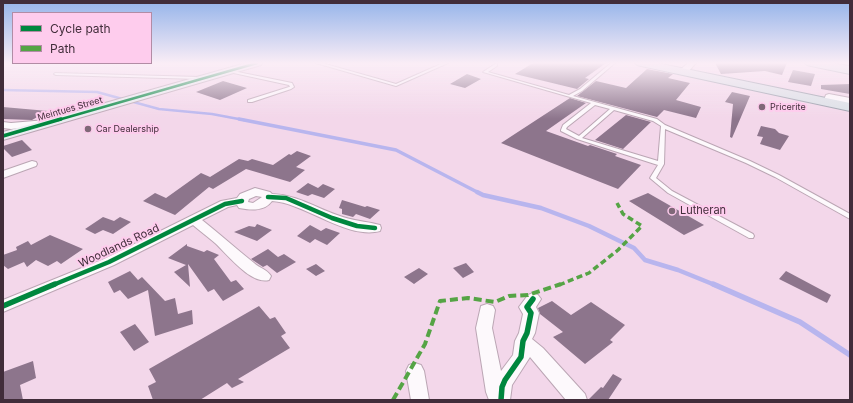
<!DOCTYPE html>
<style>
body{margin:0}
#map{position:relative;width:853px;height:403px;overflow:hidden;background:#f3d7ea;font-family:Inter,sans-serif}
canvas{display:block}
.frame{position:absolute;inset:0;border:4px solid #412d3a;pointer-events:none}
.legend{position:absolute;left:12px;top:12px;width:140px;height:52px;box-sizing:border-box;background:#fecced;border:1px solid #b28ca5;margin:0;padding:5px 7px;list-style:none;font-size:12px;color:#412d3a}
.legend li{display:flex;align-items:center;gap:8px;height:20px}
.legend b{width:20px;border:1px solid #b28ca5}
</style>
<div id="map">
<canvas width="853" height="403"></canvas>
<div class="frame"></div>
<ul class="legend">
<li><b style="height:5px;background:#00873e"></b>Cycle path</li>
<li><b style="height:5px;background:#55a445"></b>Path</li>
</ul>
</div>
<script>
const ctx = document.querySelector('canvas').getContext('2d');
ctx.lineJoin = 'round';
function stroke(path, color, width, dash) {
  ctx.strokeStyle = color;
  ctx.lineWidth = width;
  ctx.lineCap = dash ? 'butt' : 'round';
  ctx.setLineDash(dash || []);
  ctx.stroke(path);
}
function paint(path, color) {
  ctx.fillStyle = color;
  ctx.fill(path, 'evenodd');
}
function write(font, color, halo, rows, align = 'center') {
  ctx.font = font + ' Inter,sans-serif';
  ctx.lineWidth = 4;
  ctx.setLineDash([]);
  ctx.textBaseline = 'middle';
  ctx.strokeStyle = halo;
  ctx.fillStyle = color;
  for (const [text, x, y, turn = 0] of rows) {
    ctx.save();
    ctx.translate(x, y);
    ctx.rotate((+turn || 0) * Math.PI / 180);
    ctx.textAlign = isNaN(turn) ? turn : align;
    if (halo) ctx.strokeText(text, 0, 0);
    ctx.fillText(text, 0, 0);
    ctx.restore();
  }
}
stroke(new Path2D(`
 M3,90L97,92L159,109L212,114L244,120`), '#b8b5ee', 2.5);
stroke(new Path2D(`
 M239,119L396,150L479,193`), '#b8b5ee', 3.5);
stroke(new Path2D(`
 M477,192L483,195L541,208L589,226L634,248L645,260L678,270L715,285`), '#b8b5ee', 4.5);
stroke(new Path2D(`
 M713,284L800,322L850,355`), '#b8b5ee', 5.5);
paint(new Path2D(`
 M533,63H606L585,78L589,79L577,89L515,74Z
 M715,63H787L782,75L765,71L721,74Z
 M647,69L673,74L668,78L690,83L676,100L701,107L696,118L664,110L657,117L577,96L596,81L626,88Z
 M793,70L815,74L811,86L788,82Z
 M467,74L481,79L465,88L450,84Z
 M223,81L247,88L220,100L196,92Z
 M850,84V94L821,89V85Z
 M732,92L750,96L732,138L730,137L733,104L725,102Z
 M570,98L586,103L546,131L588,146L590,145L617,154L615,156L641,165L618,189L501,143Z
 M3,107L48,111L32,120L3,119Z
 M626,115L651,122L623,149L595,140Z
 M761,126L775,129L779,133L789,136L780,150L760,144L763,137L757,136Z
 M22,140L32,150L12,157L3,148V146Z
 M297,151L311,156L296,167L305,170L290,182L246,169L213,189L209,187L175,215L143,201L155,193L166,198L201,173L210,177L239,159L248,161L252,159L273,165L289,154L291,155Z
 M308,183L318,188L323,184L335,189L324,198L312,194L308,196L296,192Z
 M648,193L704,225L684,235L629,201Z
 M342,200L365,207L367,206L380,210L370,219L356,214L353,217L342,214V209L339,208Z
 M103,217L114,221L120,217L131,222L113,234L103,230L95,234L85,229Z
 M257,224L272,230L257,241L234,232L249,226L255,227Z
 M310,225L321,231L326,228L340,233L327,245L315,239L310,243L297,236Z
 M50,235L83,249L61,264L57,261L48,266L36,260L27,267L24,262L8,269L3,265V255L17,250L16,247L28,241L31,245Z
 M187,244V246L204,252L207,250L219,255L214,259L231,282L236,280L244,289L223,301L214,289L208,292L188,264L190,287L174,272L186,265L168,258Z
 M268,249L278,257L284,254L296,262L277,273L267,265L263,267L251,259Z
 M466,263L474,272L463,278L453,268Z
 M316,264L325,271L316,276L306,269Z
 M419,268L428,274L414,284L404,277Z
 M130,271L138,280L142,277L165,301L175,298L178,314L192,310L193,324L155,336L148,290L128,299L120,290L114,293L108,282Z
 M786,271L831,295L827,303L779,279Z
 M552,301L571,315L591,302L625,325L610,340L613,342L585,364L553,337L563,332L540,314L538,308Z
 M259,306L270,319L275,317L286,333L281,336L290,348L238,379L244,382L232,388L227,383L200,400H153L148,386L156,382L149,369Z
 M135,324L149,342L134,351L120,332Z
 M33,361L36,378L20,385L23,400H3V372Z
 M613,374L622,379L608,400H588L601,387L603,388Z`), '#8d758c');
const lane = new Path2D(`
 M316,63H322L396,84L443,63H448L396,86Z
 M611,63H615L582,91L573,96L657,119L665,125L750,161L779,175L850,214V219L775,177L746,163L665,129L664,164L656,178L672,191L753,234L754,236L753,238H749L668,193L650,178L658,165L577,139L561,131V130L563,125L591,103L483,72L495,64H497V66L488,72L569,95L580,89ZM595,105L610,109L579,136L566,129L567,127ZM614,110L653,121L661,126L658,161L582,138Z
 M228,70L292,83L294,87L291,89L252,102H248V100L289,87H290L289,85L229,72H228Z
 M55,73L200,77L202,78L200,79L56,75L54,74Z`);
const street = new Path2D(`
 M688,63H696L686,74H680V70Z
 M829,94L850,98V104L832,100L830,104H824L823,102L826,95Z
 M46,120L49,121L51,123L49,125L11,129L3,128V122L11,123Z
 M32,161L36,162L37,164L36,166L3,178V171Z
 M255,188L270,192L272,194C297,195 314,207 337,215C352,221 365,221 380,225L381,228L380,231C347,240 305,203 272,201C264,212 250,210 239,208L237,205L228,207L202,220C220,234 236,249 254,263C259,268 267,269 271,276L269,280C251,285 227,254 215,243C208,237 200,231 193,225L114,265L3,312V300L104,259L221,201L237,198L240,194ZM256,196L262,197L253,203L248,202L249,199Z
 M533,293L538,295L541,299L536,307L539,313L535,333L532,339L543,348L585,394L587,400H566L530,357L512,385L510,400H489L486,392L476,328L481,306L487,304L493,306L495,310L492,328L501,371L513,355L515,341L519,333L523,314L519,307L528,295Z
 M415,363L421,365L424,371L429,400H411L406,371L409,365Z`);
const secondary = new Path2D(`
 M246,63H262L261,65L3,140V132Z`);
const primary = new Path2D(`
 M635,63H657L850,103V111L641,66L637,65Z
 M805,63H830L850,66V74L811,66L807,65Z`);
stroke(lane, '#bba6b4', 2);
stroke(street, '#bba6b4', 2);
stroke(secondary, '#bba6b4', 2);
stroke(primary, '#979ca9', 2);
paint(lane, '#fdf9fc');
paint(street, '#fdf9fc');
paint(secondary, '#ebecf1');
paint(primary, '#dae0e6');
stroke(new Path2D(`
 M559,285L589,273L618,250L642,226L623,214L617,203`), '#55a445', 3.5, [6, 3.5]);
stroke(new Path2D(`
 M393,400L425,344L440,301L468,298L495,302L509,296L528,295L561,284`), '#55a445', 4, [8, 4]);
stroke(new Path2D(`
 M58,120L257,63`), '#00873e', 2.5);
stroke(new Path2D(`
 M3,136L61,119`), '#00873e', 3.5);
stroke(new Path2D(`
 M268,197L286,198L332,218L357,226L375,228
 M53,285L109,262L225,204L242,201`), '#00873e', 4.5);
stroke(new Path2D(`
 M3,306L55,284
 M501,400L502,387L505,380L521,357L523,341L527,333L531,313L527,307L533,299`), '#00873e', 5.5);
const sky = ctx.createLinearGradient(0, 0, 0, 119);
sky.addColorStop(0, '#95b4ea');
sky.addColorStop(0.53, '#faedf6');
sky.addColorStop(1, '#faedf600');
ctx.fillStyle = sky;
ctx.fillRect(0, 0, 853, 119);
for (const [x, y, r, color] of [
 [762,107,4,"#7f6878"],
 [88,129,4,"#7f6878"],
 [672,211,4,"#7f6878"]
]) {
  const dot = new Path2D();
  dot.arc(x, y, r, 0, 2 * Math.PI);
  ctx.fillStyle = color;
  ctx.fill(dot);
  stroke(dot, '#fecced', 1.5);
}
write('9px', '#412d3a', '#fecced', [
 ["Pricerite",770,107],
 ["Car Dealership",96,129]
], 'left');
write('9px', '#412d3a', '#fecced', [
 ["Meintues Street",70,109,-16]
]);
write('11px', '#412d3a', '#fecced', [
 ["Lutheran",680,211]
], 'left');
write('11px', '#412d3a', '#fecced', [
 ["Woodlands Road",119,246,-25]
]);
</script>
